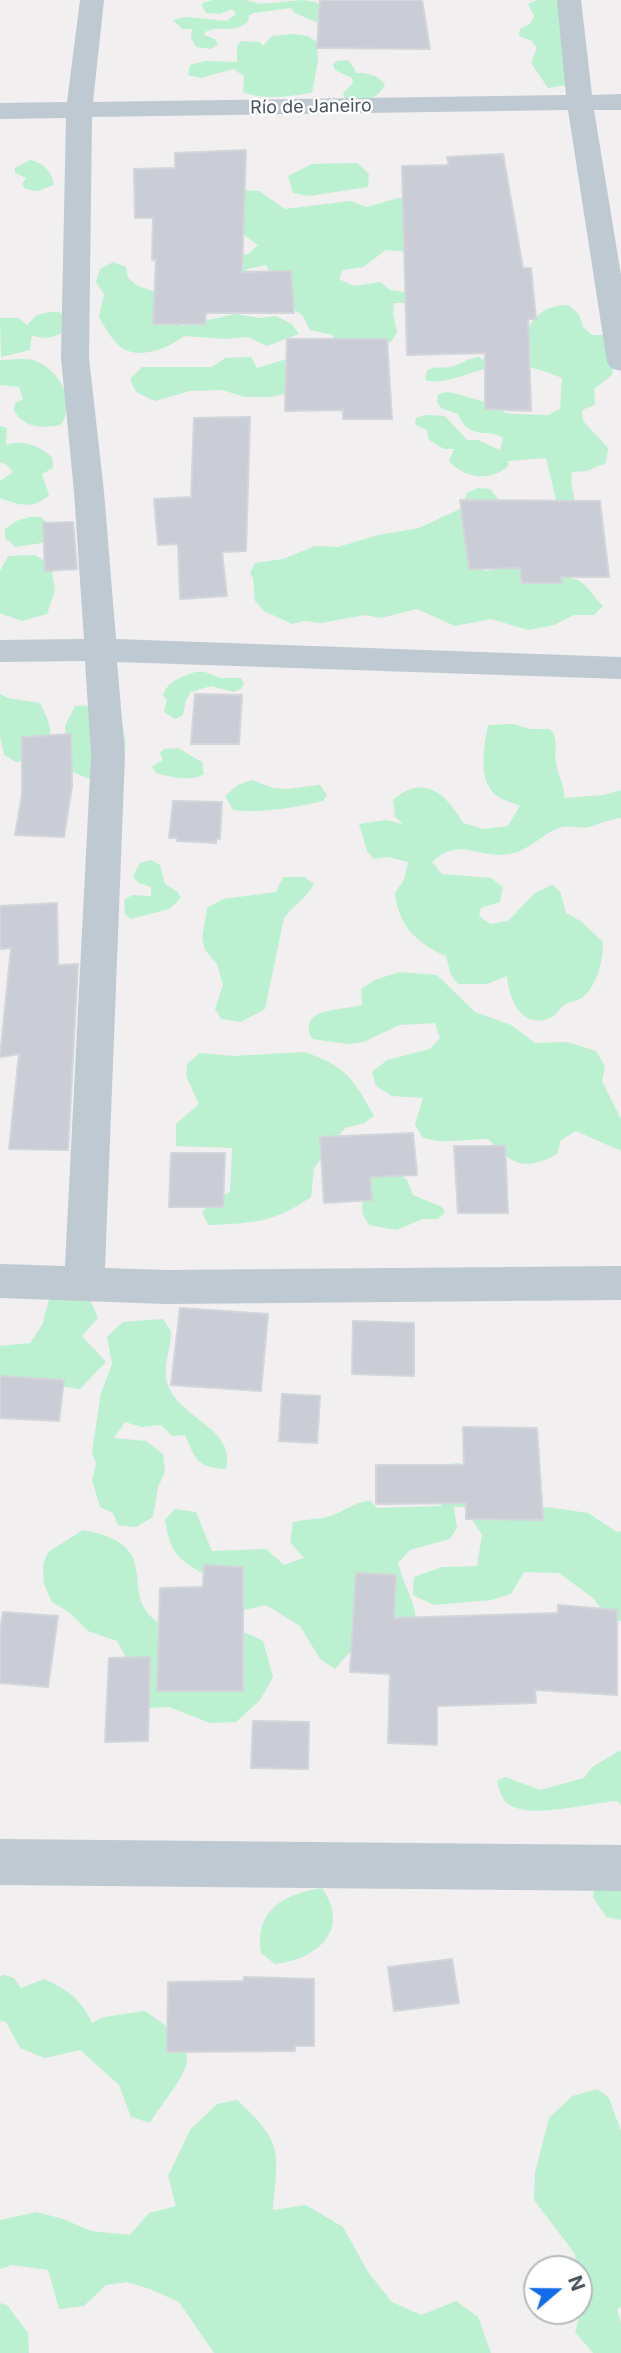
<!DOCTYPE html>
<meta charset="utf-8">
<style>
body{margin:0}
#map{position:relative;width:621px;height:2353px;overflow:hidden;background:#f1efef;font-family:Inter,sans-serif}
canvas{display:block}
.north{position:absolute;left:523px;top:2255px;width:70px;height:70px;box-sizing:border-box;background:#fff;border:2px solid #b5babe;border-radius:50%;rotate:70deg;font-size:19px;font-weight:700;line-height:28px;text-align:center;color:#46525d}
.north::after{content:'';display:block;margin:auto;width:24px;height:32px;background:#126be8;clip-path:polygon(50% 0,100% 100%,50% 72%,0 100%)}
</style>
<div id="map">
<canvas width="621" height="2353"></canvas>
<div class="north">N</div>
</div>
<script>
const ctx = document.querySelector('canvas').getContext('2d');
ctx.lineJoin = 'round';
function paint(path, color) {
  ctx.fillStyle = color;
  ctx.fill(path, 'evenodd');
}
function stroke(path, color, width, dash) {
  ctx.strokeStyle = color;
  ctx.lineWidth = width;
  ctx.lineCap = dash ? 'butt' : 'round';
  ctx.setLineDash(dash || []);
  ctx.stroke(path);
}
function write(font, color, halo, rows, align = 'center') {
  ctx.font = font + ' Inter,sans-serif';
  ctx.lineWidth = 5;
  ctx.setLineDash([]);
  ctx.textBaseline = 'middle';
  ctx.strokeStyle = halo;
  ctx.fillStyle = color;
  for (const [text, x, y, turn = 0] of rows) {
    ctx.save();
    ctx.translate(x, y);
    ctx.rotate((+turn || 0) * Math.PI / 180);
    ctx.textAlign = isNaN(turn) ? turn : align;
    if (halo) ctx.strokeText(text, 0, 0);
    ctx.fillText(text, 0, 0);
    ctx.restore();
  }
}
paint(new Path2D(`
 M212,0H247L259,4L302,0L315,2L334,12L320,24L295,13L291,8L254,13L249,15L248,22C229,35 223,24 205,32L204,35L215,39L218,44L211,49L196,47L191,38L192,29H182L173,20L185,17L227,21L236,14L232,9L220,14L206,13L201,4Z
 M537,0H560L567,85L548,88L531,63L537,48L532,41L519,36L520,29L530,24L534,16L528,4Z
 M293,34L308,36L317,42L318,60L312,93C289,96 265,101 243,92L244,76L233,69L201,78L188,75L190,65L205,61L237,62V46L241,41L259,42L263,46L272,36Z
 M348,60L355,69V73C367,73 378,74 385,85C375,103 363,100 345,99L343,93L353,83L352,78L335,70L333,64L337,61Z
 M30,160C43,162 52,172 54,185L38,191L25,189L22,184L26,178L15,173V168Z
 M358,163L369,174L368,187L309,196L293,193L288,176L312,164Z
 M240,190L259,191L285,209L350,201L367,207L398,198H420L432,254L386,250L363,267L343,270L339,279L354,286L380,282L390,290L413,293L412,303H394L393,313L397,332L391,342L335,346L333,335L310,330L303,316L288,305L266,265L248,269L173,320L181,326L236,314L259,318L276,316L292,324L299,334L267,346L248,337L225,339L184,336C169,348 140,360 122,348C111,340 105,327 99,317L104,294L96,282L100,269L113,262L126,267L128,278L138,286L157,292L228,247L247,255L258,245L234,228Z
 M568,305L579,314L583,327L592,335H603L615,358L612,375L594,389L595,405L582,410L583,421L608,448L606,463L587,471L572,472C569,485 575,494 576,508L557,504L546,458L508,461L509,465C492,483 463,478 449,461L454,449H444L429,440L427,430L415,425L416,418L425,415L445,416L467,440H478L500,450L503,438C486,427 470,442 458,414L441,408L437,402L438,394L448,392L461,395L495,405L505,413L515,414L548,415L560,409L562,378C539,368 514,361 488,368C470,372 443,386 425,380L427,371C436,365 440,369 450,367C461,365 467,358 479,357L483,360L484,355L495,350L519,324L529,327C539,310 549,306 568,305Z
 M50,312H59L66,317L69,329C59,336 44,341 32,335L30,350L1,357L0,318H19L27,325L37,315Z
 M251,357L257,368L290,358L306,389L271,397H245L222,390L190,391L155,401L136,392L130,379L142,367H212L225,358Z
 M19,359C24,359 31,359 36,361C61,371 76,403 61,425C41,428 26,429 14,411L15,403L23,399L19,387L0,385V360Z
 M0,426L7,428L6,445C23,439 39,446 52,457L53,468L42,474L49,495C34,510 18,505 0,498V481L13,472L7,465L0,462Z
 M478,488L490,489L499,500V511L474,559L484,571C494,571 501,566 511,566C527,565 538,577 553,578C563,579 571,576 581,582C587,585 596,600 603,606L594,615H574L554,625L528,630L491,619L455,626L417,609L381,618L365,615L321,623L304,621L292,624L264,611L255,601L253,578L250,573L255,563L283,559L315,546L338,547L378,535L419,528L462,508L467,493Z
 M30,517H40L48,523L50,537L42,543L16,547L5,538V529L16,521Z
 M35,555L51,565L55,590L47,614L22,621L0,613V571L8,556Z
 M195,672H205L220,678H241L244,683L241,689L234,692L211,686L191,692L186,700L183,715L175,719L164,712L167,699L163,696C166,681 182,677 195,672Z
 M0,694L8,698L40,703C53,730 56,737 35,760L16,762L4,755L0,737Z
 M104,705L121,717L126,745L117,771L92,780L68,770L65,726L75,706Z
 M513,724L530,729H550C559,739 554,750 556,763C558,776 565,785 564,798L604,795L621,790V818C610,819 600,824 589,827C581,829 571,825 562,827C542,833 530,851 509,854C475,859 461,836 432,862L442,874L491,878L503,887L500,902L481,908L479,916L490,924L508,921L535,893L552,885L560,891L566,913L582,922L603,942C603,960 598,984 583,997C578,1001 569,1001 563,1006C559,1009 557,1014 552,1017C523,1031 509,1001 507,976L487,984H458L451,975L446,956C417,944 398,925 395,893L404,880L408,862L388,857L373,859L367,851L359,824L386,820L403,824L395,817L393,800C423,773 447,794 463,823L483,829L508,826L520,806C514,803 506,801 500,798C476,784 484,747 488,725Z
 M178,748L202,762L204,774C193,782 169,777 156,773L152,766L163,760L160,753L164,749Z
 M252,780L273,788L286,789L320,785L327,795L323,801C299,807 257,814 233,810L225,796L238,785Z
 M151,860L160,865L165,884L178,892L181,898L169,909L131,919L125,914L124,900L132,895L151,896V887L138,883L133,876L140,863Z
 M283,877H304L314,884C306,899 293,905 284,918L265,1009L241,1022L221,1019L215,1009L223,985L217,964L205,950L202,939L207,908L223,899L276,892Z
 M399,972L437,975L475,1012L511,1025L535,1043L568,1042L596,1051L605,1066L602,1081L621,1119V1151L576,1131L561,1140L557,1154C523,1172 513,1165 488,1139C466,1139 440,1145 422,1137L415,1124L423,1098L392,1096L376,1086L372,1072L387,1060L430,1049L440,1038L435,1023L399,1025L364,1042L348,1044L312,1039C297,1007 341,1011 362,1005L361,989L375,980Z
 M304,1052C346,1066 353,1078 374,1116L364,1123L345,1128L330,1147L314,1168L311,1197C274,1223 253,1223 208,1225L202,1212L212,1201L230,1192L232,1148L176,1146V1124L199,1104L186,1076L187,1064L200,1053L233,1056Z
 M379,1171H397L407,1180L413,1195L442,1207L445,1212L438,1219H423L396,1230L369,1225L362,1213L364,1179Z
 M67,1290L88,1295L98,1318L82,1336L106,1362L80,1389L38,1383L0,1394V1346L30,1343L42,1325L49,1300Z
 M163,1319L171,1331C171,1351 160,1371 170,1390C185,1420 236,1430 226,1469C197,1467 196,1461 185,1435L172,1436L161,1425L142,1427L125,1422L114,1438L146,1441L163,1454L165,1472L158,1487L153,1517L136,1527L118,1525L113,1513L100,1507L92,1480L96,1464L92,1452L101,1393L112,1364L107,1337L123,1322Z
 M459,1463L476,1472L523,1509L547,1507L588,1513L617,1532L621,1531V1621H610L593,1598L559,1573L524,1572L511,1594L492,1600L434,1605L413,1595L414,1577L442,1567L477,1566L482,1535L464,1507H454L457,1528L450,1539L410,1550L398,1563C403,1585 416,1601 416,1623C374,1632 363,1635 335,1669L320,1659L300,1626L266,1605L230,1613L210,1599L202,1573C175,1558 170,1550 165,1520L175,1509L196,1512L212,1551L266,1549L284,1565L304,1558L290,1542L293,1522C304,1519 316,1520 327,1517C342,1513 353,1502 370,1501L377,1508L441,1506L440,1465Z
 M83,1530C170,1545 113,1596 161,1624C173,1631 221,1628 237,1631C246,1632 255,1637 263,1641L273,1677L260,1700L236,1722L210,1723L169,1707L149,1708L134,1686L127,1659L117,1641L88,1631L70,1613L52,1602L44,1584L43,1565L48,1552Z
 M621,1750V1805L617,1801C592,1802 522,1822 505,1801C501,1797 499,1787 497,1781L505,1777L540,1790L584,1778L592,1767Z
 M621,1859V1920L606,1917L593,1897L596,1876Z
 M322,1888C351,1930 318,1959 275,1964L261,1953C254,1910 284,1894 322,1888Z
 M4,1975L14,1978L21,1988L44,1979C66,1989 82,1999 92,2023L104,2017L145,2011L183,2038C184,2044 187,2053 187,2060C187,2075 159,2107 150,2123L131,2117L119,2085L80,2050L45,2058L20,2048L6,2022L0,2021V1976Z
 M598,2089L609,2098L621,2131V2307L617,2309L621,2323V2353H593L575,2332L579,2318V2269H576L575,2254L534,2200L535,2173L549,2118L572,2096Z
 M237,2100C284,2143 278,2151 273,2210L306,2205L343,2227L368,2272L392,2302L421,2315L456,2301L478,2317L491,2353H214L179,2302L150,2289L127,2282L106,2285L84,2306L59,2309L48,2270L12,2265L0,2269V2220L37,2212L63,2219L91,2231L130,2235L149,2213L176,2206L168,2176L190,2130L217,2104Z
 M0,2303L7,2305L28,2333L29,2353H0Z`), '#bbf1d1');
const building = new Path2D(`
 M320,0H422L430,49L317,48Z
 M246,150L242,272L291,271L294,313H206L205,324H153L156,259L152,260L153,218H135L134,169L175,168V153Z
 M503,154L523,268H531L536,319H528L531,411L485,409V353L407,355L402,166L449,165L447,157Z
 M287,339H387L392,419H343V410L285,411Z
 M250,417L246,551L222,552L227,596L180,599L178,544L158,545L154,499L191,497L194,418Z
 M460,500L600,501L609,577H561L562,583H522L520,568L469,569Z
 M73,522L77,569L45,571L43,523Z
 M195,694L242,695L239,744H191Z
 M71,734L72,786L64,837L15,835L22,795V737Z
 M173,801L222,802L220,839H216V843L177,841V838H169Z
 M57,903L58,965L78,964L68,1150L9,1149L19,1054L0,1057L11,948L0,949V906Z
 M413,1133L417,1175L370,1177L372,1200L324,1203L320,1137Z
 M454,1146H505L508,1213H458Z
 M171,1153H225L223,1207H169Z
 M180,1308L268,1314L261,1391L171,1385Z
 M353,1321L414,1323V1376L352,1374Z
 M0,1376L64,1380L59,1421L0,1418Z
 M282,1394L320,1396L317,1443L279,1441Z
 M463,1427L537,1428L543,1520L466,1519V1503L376,1504V1465H464Z
 M204,1565L243,1567V1691H157L160,1588L203,1587Z
 M356,1573L396,1575L394,1618L558,1613V1605L617,1610V1695L535,1690L536,1703L437,1706V1745L388,1743L390,1674L350,1672Z
 M3,1612L58,1616L48,1687L0,1683V1632Z
 M150,1657L148,1741L105,1742L109,1658Z
 M253,1721L309,1722L308,1769L251,1768Z
 M452,1959L459,2003L394,2011L388,1967Z
 M244,1977L314,1979V2046H295V2051L167,2052L168,1982L244,1981Z`);
paint(building, '#cacdd5');
stroke(building, '#d2d5da', 2);
paint(new Path2D(`
 M80,0H104L93,102L566,95L557,0H581L592,95L621,94V110H594L621,275V371L611,368L607,362L568,110L92,117L89,358L104,492L116,639L621,657V679L117,662L125,755L105,1268L166,1270L621,1266V1300L166,1304L0,1298V1264L65,1266L91,755L85,661L0,662V640L84,639L74,492L61,358L66,118L0,119V103L67,102Z
 M0,1839L621,1845V1891L0,1885Z`), '#bfc9d1');
write('18px', '#46525d', '#fff', [
 ["Río de Janeiro",311,107,-1]
]);
</script>
